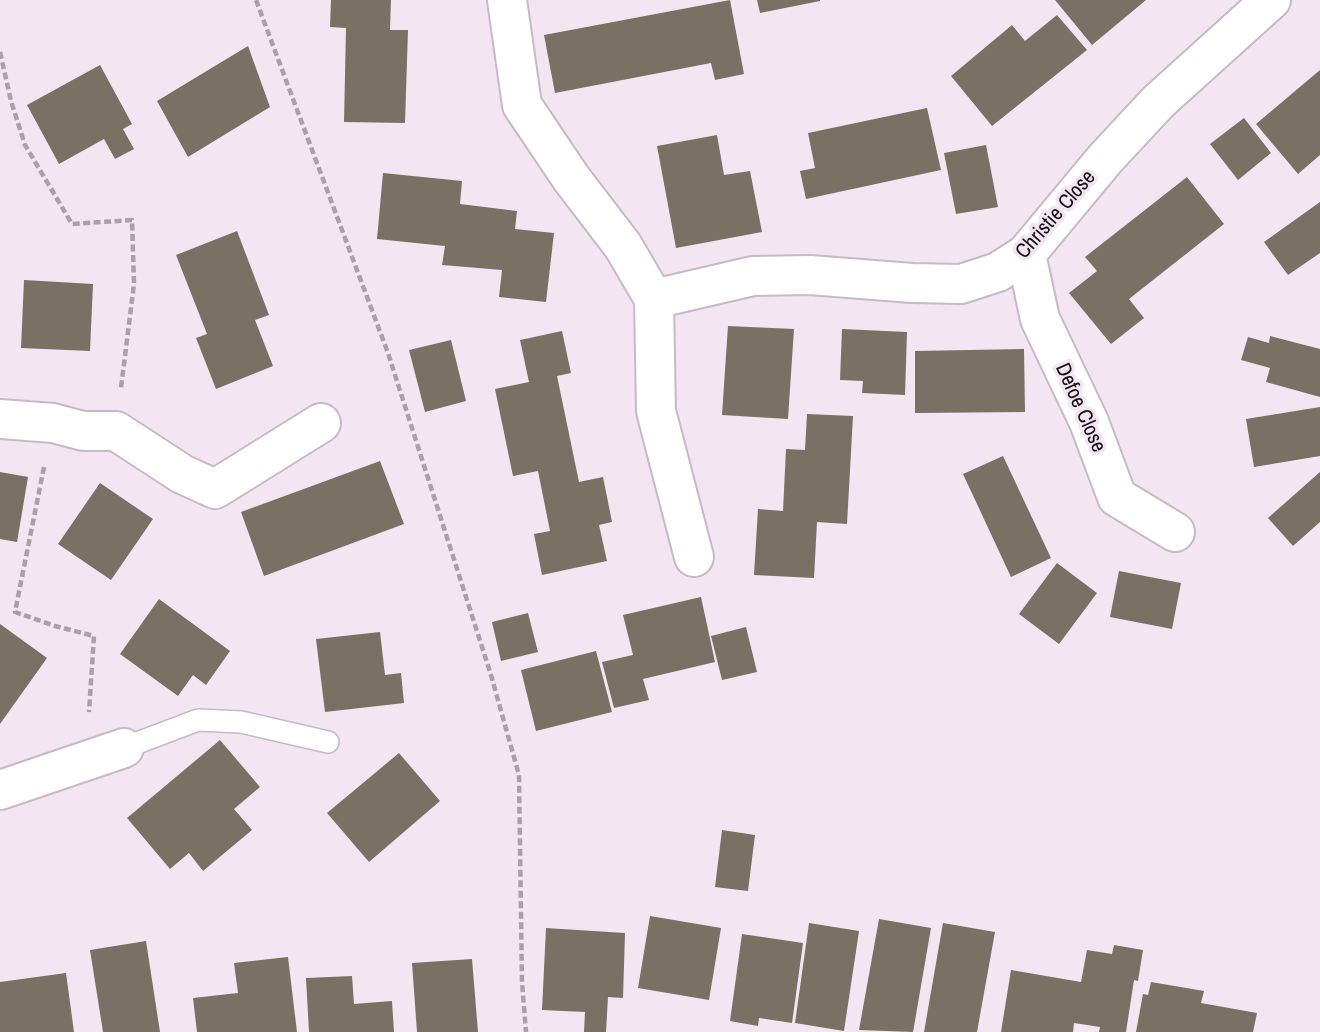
<!DOCTYPE html>
<style>
body{margin:0}
canvas{display:block;background:#f3e5f2}
</style>
<canvas width="1320" height="1032"></canvas>
<script>
const ctx = document.querySelector('canvas').getContext('2d');
ctx.lineJoin = 'round';
function paint(path, color) {
  ctx.fillStyle = color;
  ctx.fill(path, 'evenodd');
}
function stroke(path, color, width, dash) {
  ctx.strokeStyle = color;
  ctx.lineWidth = width;
  ctx.lineCap = dash ? 'butt' : 'round';
  ctx.setLineDash(dash || []);
  ctx.stroke(path);
}
function write(font, color, halo, rows, align = 'center') {
  ctx.font = font + ' "Archivo Narrow",sans-serif';
  ctx.lineWidth = 7;
  ctx.setLineDash([]);
  ctx.textBaseline = 'middle';
  ctx.strokeStyle = halo;
  ctx.fillStyle = color;
  for (const [text, x, y, turn = 0] of rows) {
    ctx.save();
    ctx.translate(x, y);
    ctx.rotate((+turn || 0) * Math.PI / 180);
    ctx.textAlign = isNaN(turn) ? turn : align;
    if (halo) ctx.strokeText(text, 0, 0);
    ctx.fillText(text, 0, 0);
    ctx.restore();
  }
}
paint(new Path2D(`
 M331,0H391L390,30H408L405,123L344,122L346,28L330,27Z
 M730,0L744,74L715,80L711,63L555,93L544,35Z
 M757,0H820V1L760,13Z
 M1055,0H1146L1092,45Z
 M1057,15L1087,50L992,126L951,76L1012,25L1025,41Z
 M248,46L270,107L188,157L157,101Z
 M100,65L132,124L123,129L134,149L115,159L104,139L59,164L27,105Z
 M1320,70V155L1298,174L1256,124Z
 M927,108L941,170L806,199L800,171L815,168L808,133Z
 M1244,118L1271,153L1238,180L1210,144Z
 M717,135L724,175L750,171L762,232L676,248L657,146Z
 M986,145L998,207L956,214L944,153Z
 M383,173L462,181L460,204L517,211L515,229L554,233L546,302L499,297L502,270L442,265L445,246L377,239Z
 M1187,177L1224,224L1129,299L1144,318L1111,344L1069,293L1097,271L1085,257Z
 M1320,202V253L1288,275L1264,242Z
 M237,231L269,315L255,320L273,366L216,389L196,338L207,334L176,255Z
 M24,280L93,284L90,351L21,348Z
 M728,326L794,329L788,419L722,415Z
 M842,329L907,332L905,395L862,393L863,381L840,380Z
 M562,331L571,373L557,376L579,482L603,477L612,522L599,525L607,561L542,575L534,534L550,531L538,471L513,476L495,389L529,382L520,340Z
 M1270,336L1320,349V397L1266,382L1270,368L1241,360L1248,337L1269,343Z
 M451,340L466,401L425,412L409,350Z
 M1024,349L1025,412L915,413V351Z
 M1320,407V456L1254,467L1246,419Z
 M807,414L853,416L847,524L817,522L814,578L754,575L758,509L783,511L786,449L805,450Z
 M1003,456L1051,558L1011,577L963,474Z
 M380,461L404,524L264,576L241,512Z
 M0,472L28,477L17,542L0,539Z
 M1320,472V522L1293,546L1268,518Z
 M100,483L153,519L111,580L58,544Z
 M1057,563L1097,593L1059,644L1019,614Z
 M1119,571L1181,583L1172,629L1110,617Z
 M701,597L715,662L643,679L649,700L614,708L602,662L633,655L623,615Z
 M159,599L230,651L206,685L193,675L178,696L120,654Z
 M528,613L538,652L501,661L492,622Z
 M0,624L47,658L0,724Z
 M746,627L757,672L722,680L711,636Z
 M380,632L385,675L401,673L404,703L325,712L316,639Z
 M596,651L612,712L536,731L521,670Z
 M220,740L260,787L234,809L252,830L203,871L189,853L170,869L127,818Z
 M399,753L440,801L369,862L327,813Z
 M722,830L755,835L748,891L715,887Z
 M650,916L721,928L709,1000L638,988Z
 M879,919L931,928L913,1032L859,1030Z
 M809,923L859,931L844,1031L795,1023Z
 M943,923L995,932L977,1032H924Z
 M546,928L625,933L623,998L608,997L606,1032H584L585,1012L542,1010Z
 M742,934L803,943L792,1023L759,1018L758,1026L730,1021Z
 M146,941L160,1032H103L90,950Z
 M1114,945L1143,950L1138,981L1134,980L1126,1032H1099L1100,1027L1074,1023L1073,1032H1001L1011,970L1081,982L1087,950L1112,954Z
 M288,957L297,1032H197L193,998L238,993L234,963Z
 M472,959L478,1032H417L412,963Z
 M66,973L74,1032H0V982Z
 M352,976L354,1004L392,1001L394,1032H309L306,978Z
 M1151,982L1204,991L1201,1003L1257,1013L1253,1032H1136L1143,994L1148,995Z`), '#7b7064');
const service = new Path2D(`
 M124,748L198,720L241,722L328,742`);
const minor = new Path2D(`
 M507,0L522,105L571,178L623,246L654,299L656,411L694,557
 M1026,254L1040,319L1089,422L1117,497L1175,532
 M654,299L753,276L810,275L912,283L961,284L998,272L1026,254L1105,159L1158,102L1271,0
 M0,419L53,423L83,431H116L182,474L215,489L321,423
 M0,790L124,748`);
stroke(service, '#c7b9c6', 24);
stroke(minor, '#c7b9c6', 42);
stroke(new Path2D(`
 M256,0L388,353L491,675L519,775L522,982L526,1032
 M0,52L11,101L25,145L72,224L132,220L134,284L121,388
 M44,467L15,612L55,626L94,636L89,712`), '#aba0aa', 4.5, [7, 3.5]);
stroke(service, '#fff', 21);
stroke(minor, '#fff', 38);
write('21px', '#151014', '#f3e5f2', [
 ["Christie Close",1056,215,-49],
 ["Defoe Close",1080,408,66]
]);
</script>
